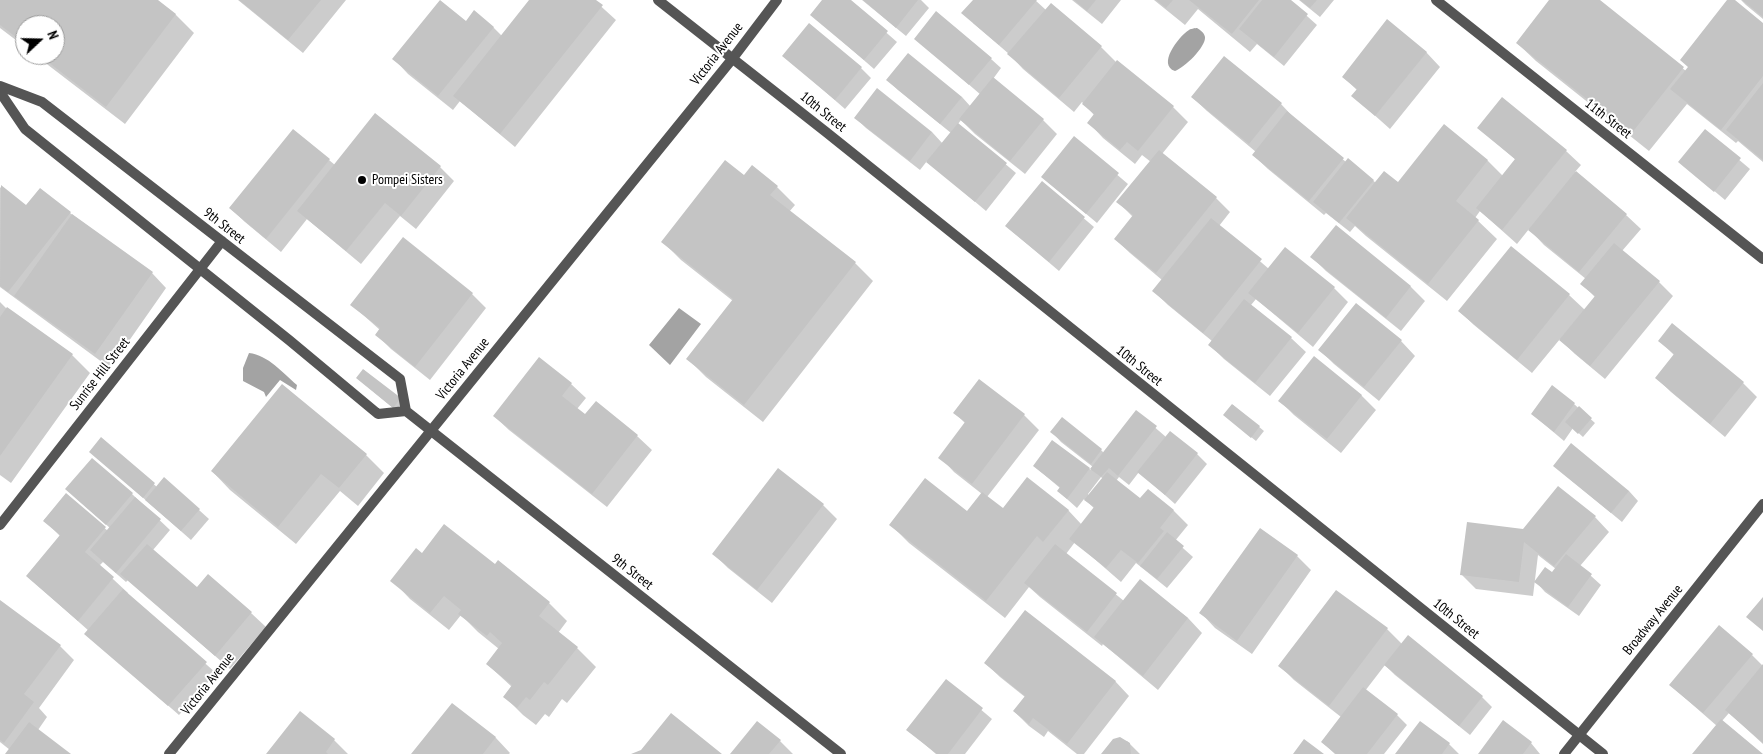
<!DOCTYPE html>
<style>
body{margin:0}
#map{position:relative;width:1763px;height:754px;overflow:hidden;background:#fff;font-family:"PT Sans Narrow",sans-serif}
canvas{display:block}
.north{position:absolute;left:15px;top:15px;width:50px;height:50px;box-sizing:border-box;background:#fff;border:1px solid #999;border-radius:50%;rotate:69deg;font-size:14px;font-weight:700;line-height:20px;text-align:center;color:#000}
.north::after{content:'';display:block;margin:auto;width:18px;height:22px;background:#000;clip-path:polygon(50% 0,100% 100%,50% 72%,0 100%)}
</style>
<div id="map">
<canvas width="1763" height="754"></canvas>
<div class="north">N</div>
</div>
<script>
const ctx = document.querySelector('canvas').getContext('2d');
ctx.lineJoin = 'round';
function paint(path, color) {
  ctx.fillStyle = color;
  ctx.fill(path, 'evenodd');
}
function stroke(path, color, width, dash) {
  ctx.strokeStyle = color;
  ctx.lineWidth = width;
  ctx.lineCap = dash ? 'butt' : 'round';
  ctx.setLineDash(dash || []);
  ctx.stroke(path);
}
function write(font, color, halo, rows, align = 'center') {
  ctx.font = font + ' "PT Sans Narrow",sans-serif';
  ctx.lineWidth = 4;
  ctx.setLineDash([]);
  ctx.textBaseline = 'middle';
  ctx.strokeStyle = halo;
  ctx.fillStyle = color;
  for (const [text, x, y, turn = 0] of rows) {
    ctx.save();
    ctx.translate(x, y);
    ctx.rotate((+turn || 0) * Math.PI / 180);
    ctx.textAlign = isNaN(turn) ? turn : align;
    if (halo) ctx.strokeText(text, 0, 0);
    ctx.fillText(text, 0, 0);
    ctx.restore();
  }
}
paint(new Path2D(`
 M1197,28C1200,30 1204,32 1205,37C1206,47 1184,68 1175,71C1157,65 1178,37 1189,30C1189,29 1196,28 1197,28Z
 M679,308L701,324L670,365L649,345Z
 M249,353C268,355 283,373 297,385L296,390L280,380L266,397L264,392L243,381V368Z`), '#a3a3a3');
paint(new Path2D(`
 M0,0H156L175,14L194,33L125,124L35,55H55V25H25V47L0,28Z
 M238,0H346L303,53Z
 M530,0H594L616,20L515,147L460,101L453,110L408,74L394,59L466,22L493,27L502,36Z
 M824,0H849L897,42L874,69L812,15Z
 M862,0H921L929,8L906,36Z
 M974,0H1035L1046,10L1051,4L1101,47L1117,63L1173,107L1188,122L1162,154L1216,198L1230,212L1219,226L1269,269L1334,288L1348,302L1313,347L1256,299L1251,305L1291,338L1306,352L1270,396L1224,359L1210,345L1212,341L1168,305L1154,291L1162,280L1130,253L1115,239L1133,217L1118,202L1151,162L1142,155L1135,164L1103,138L1089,123L1095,116L1082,102L1074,112L1023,69L1009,54L973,23Z
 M1072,0H1121L1102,24Z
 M1154,0H1289L1317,25L1284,66L1257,44L1250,52L1198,9L1185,25Z
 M1299,0H1334L1320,17Z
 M1551,0H1598L1686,71L1728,0H1733L1763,24V162L1738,141L1736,143L1687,104L1649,151L1536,61L1517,43Z
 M1741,0H1763V19L1746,5Z
 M915,38L991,59L1001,68L993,79L1043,120L1057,134L1025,174L975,134L961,120L958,124L1016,173L986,211L927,161L920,170L866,128L856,118L932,132L943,144L951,133L898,90L888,80L962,97L971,107L981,95Z
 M1426,52L1440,67L1390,129L1353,96L1357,90L1343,77Z
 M783,55L861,68L871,78L845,109Z
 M1224,58L1281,104L1295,119L1346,162L1348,160L1376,183H1398L1444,126L1488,161L1503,176L1516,160L1479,128L1566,151L1581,165L1575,172L1626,215L1641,229L1622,251L1659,282L1673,296L1605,379L1575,354L1560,339L1532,373L1474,325L1459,311L1511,247L1569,295L1585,310L1595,297L1582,284L1586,279L1544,245L1529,229L1517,244L1480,211L1475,218L1497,239L1447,301L1366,236L1355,226L1350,232L1326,213L1324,215L1268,169L1253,155L1256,152L1207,111L1192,97Z
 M1705,131L1750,169L1725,200L1680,162Z
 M1074,138L1128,184L1097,223L1042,177Z
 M329,160L335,165L440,167L454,181L416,229L400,216L361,264L307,219L281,252L245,222L230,208Z
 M744,176L777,187L795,205L789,212L855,263L873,281L763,422L706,377L688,359L733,301L681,260L663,242Z
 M1042,183L1094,227L1059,271L1006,226Z
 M1,187L27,207L70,213L152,273L166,288L110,368L0,287V188Z
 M1336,226L1411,287L1425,301L1401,331L1326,271L1312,257Z
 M472,294L486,308L430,380L391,349L376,334L380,330L352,305Z
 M0,302L7,309L72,355L90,373L11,483L0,475Z
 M1356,305L1401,341L1415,356L1379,401L1334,364L1320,350Z
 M1659,340L1743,383L1757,397L1725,437L1671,392L1657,378L1675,356Z
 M539,359L571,384L586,398L577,409L586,416L637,436L652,450L607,507L509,430L494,416Z
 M364,370L404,404L398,412L357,378Z
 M980,381L1024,415L1039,430L987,497L1003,510H1068L1082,525L1095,509L1084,499L1077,508L1058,491L1060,488L1034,466L1052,441L1091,470L1093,467L1061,442L1052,432L1101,450L1104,453L1137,412L1166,437L1197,454L1207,464L1175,504L1139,472L1129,485L1119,477L1116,481L1140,500L1148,490L1174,511L1188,525L1175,541L1193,557L1167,588L1136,563L1121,582L1075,542L1066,554L1124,601L1140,581L1188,618L1202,633L1158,690L1103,644L1102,646L1040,597L1029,587L1005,618L909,543L891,525L967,513L982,494L954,472L940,457L965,423L955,413ZM1101,477L1103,479L1089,496L1088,494Z
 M1361,395L1376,410L1341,453L1294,415L1280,401Z
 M1574,404L1595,423L1583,437L1573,428L1564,441L1532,414Z
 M1233,405L1264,431L1256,441L1229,419Z
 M101,439L157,487L199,510L209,519L191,540L91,452Z
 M366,455L384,473L358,506L340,491L296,544L230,490L212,471Z
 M92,460L132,494L170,530L153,550L197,589L251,613L266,627L230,669L128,580L126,582L103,562L99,566L128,593L127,594L216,673L179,715L96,643L89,631L27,576L61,537L44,520L66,495L108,531L110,528L77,499Z
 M1565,475L1629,491L1638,501L1622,522Z
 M823,505L837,519L772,603L728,568L713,553Z
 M1595,517L1609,532L1580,566L1601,585L1579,616L1545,592L1536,582L1553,574L1556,569L1538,555L1533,596L1476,589L1462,575L1523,530Z
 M422,554L495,566L549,603L567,621L558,633L577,648L596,667L567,703L562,699L549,717L545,714L536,725L523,715L505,697L512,687L487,664L499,649L478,632L461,615L449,630L410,599L392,580Z
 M1297,556L1311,570L1252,654L1215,628L1201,613Z
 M0,601L60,646L74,660L39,708L47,717L38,730L69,754H6L10,750L0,742Z
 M1387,629L1402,644L1482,697L1492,707L1470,735L1395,675L1385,665L1365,691L1397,715L1407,725L1384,754H1335L1322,742L1341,717L1294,680L1280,666Z
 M1752,655L1763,666V744L1729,713L1722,721L1761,754H1694L1717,726L1670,685Z
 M985,663L1115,681L1129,696L1084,754H1077L1048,731L1044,737L1029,726L1014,711L1025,697L1000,677Z
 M946,680L992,719L965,754H936L908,730Z
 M452,704L496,738L510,753L509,754H413Z
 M300,713L334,740L348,754H268Z
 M1504,722L1531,743L1540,754H1479Z
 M780,741L793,754H731Z
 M1127,741L1140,754H1103Z
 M1449,744L1459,754H1397Z`), '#0003');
paint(new Path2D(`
 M0,0H158L176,14L106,107L39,55H55V25H25V44L0,25Z
 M239,0H321L288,40Z
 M440,0L466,21L474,10L494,27L438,96L392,59Z
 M529,0H596L603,5L500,134L453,96Z
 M822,0H851L888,31L864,60L810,15Z
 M863,0H918L896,28Z
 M973,0H1037L999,45L961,13Z
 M1074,0H1096L1087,11Z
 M1156,0H1173L1166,8Z
 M1189,0H1259L1232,34Z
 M1262,0H1291L1308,14L1274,57L1239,29Z
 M1300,0H1317L1310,8Z
 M1549,0H1600L1684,67L1631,134L1516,43Z
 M1727,0H1735L1763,23V76L1721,130L1670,89L1688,67L1680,60Z
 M1742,0H1763V17Z
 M1051,3L1102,46L1059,98L1007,54Z
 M936,11L992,58L969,85L914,39Z
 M1387,19L1427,52L1375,116L1351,96L1357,89L1342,77Z
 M809,23L862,67L835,100L782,56Z
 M908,53L962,97L940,124L886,80Z
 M1224,56L1282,103L1249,144L1191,97Z
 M1117,60L1174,106L1138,151L1127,142L1120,150L1087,123L1094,114L1082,104Z
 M993,77L1044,119L1010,161L959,119Z
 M1763,83V160L1726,130Z
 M877,88L932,132L910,161L854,118Z
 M1502,97L1567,150L1502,230L1476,208L1515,159L1477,128Z
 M1287,111L1344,158L1309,201L1252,155Z
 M375,113L441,166L401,216L385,203L346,251L297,211Z
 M958,123L1007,163L975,202L926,162Z
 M1444,124L1488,160L1456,201L1479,220L1428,284L1346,218L1384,171L1398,182Z
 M293,129L330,159L266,239L229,208Z
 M1705,129L1741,158L1714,192L1678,162Z
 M1074,136L1119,173L1086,214L1041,177Z
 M1159,150L1217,197L1156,273L1114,239L1133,215L1116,202Z
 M1348,158L1374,180L1339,223L1313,202Z
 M725,160L744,175L752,165L778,186L770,195L856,262L744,405L686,359L733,299L661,242Z
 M1576,171L1627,214L1579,272L1528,230Z
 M1042,181L1085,217L1049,262L1005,226Z
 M1,185L26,205L40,188L71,212L8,292L0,286Z
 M72,214L153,272L95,354L14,296Z
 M1211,218L1262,259L1203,333L1152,291Z
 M1336,225L1411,286L1386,318L1310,257Z
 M403,237L473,293L415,367L375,335L380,328L350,305Z
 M1614,243L1660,281L1590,366L1559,340L1595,296L1580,284Z
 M1511,246L1570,294L1517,360L1458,311Z
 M1285,247L1335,287L1298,333L1248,293Z
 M1244,299L1292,337L1255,383L1208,345Z
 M1356,303L1402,340L1364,387L1318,350Z
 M7,307L73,354L0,456V317Z
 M1672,323L1744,382L1710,424L1655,378L1674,354L1658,341Z
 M1314,356L1362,395L1327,439L1278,401Z
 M539,357L572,383L562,396L585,414L596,401L638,435L592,494L493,416Z
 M363,369L401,398L393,408L356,378Z
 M979,379L1025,414L972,484L938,458L965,422L953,413Z
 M282,384L367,454L339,488L321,474L278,527L211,471Z
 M1552,385L1575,403L1554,432L1531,414Z
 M1232,404L1260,426L1251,438L1223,415Z
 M1579,406L1592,418L1578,434L1565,422Z
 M1136,410L1157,426L1118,476L1109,468L1101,477L1090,469Z
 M1062,417L1102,449L1091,464L1050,432Z
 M1170,431L1198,453L1165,495L1137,472Z
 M101,437L155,483L143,498L89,452Z
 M1052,440L1090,468L1067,499L1057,491L1060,487L1033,466Z
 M1571,443L1629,491L1611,513L1553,466Z
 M92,458L133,493L106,525L65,489Z
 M778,468L824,504L757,590L712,554Z
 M1107,472L1140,498L1148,489L1174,510L1160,528L1164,531L1138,563L1121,550L1106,568L1069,539L1094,507L1084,500Z
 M164,477L200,509L181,531L145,500Z
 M1027,477L1069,510L1043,542L1037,536L986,601L889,525L925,478L967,511L982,492L1003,508Z
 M1558,486L1596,516L1554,566L1524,542L1519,582L1460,575L1467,522L1523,529Z
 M66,493L106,527L85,552L114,577L78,621L26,576L60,535L43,521Z
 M135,497L161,519L116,573L90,550Z
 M444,524L495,564L498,560L550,602L539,616L578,647L548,685L544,682L530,700L526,697L517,708L503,697L512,685L486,664L502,643L490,632L487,636L458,614L461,610L444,596L430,613L390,581L416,548L422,553Z
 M1260,528L1298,555L1237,641L1199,613Z
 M1167,532L1184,546L1157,579L1140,566Z
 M147,544L197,587L208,574L252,612L215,656L120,574Z
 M1055,544L1117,593L1087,632L1024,583Z
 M1566,554L1592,574L1568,607L1534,582L1545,567L1552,572Z
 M1140,579L1188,618L1143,676L1094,637Z
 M123,589L207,662L168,706L84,634Z
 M1336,590L1388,628L1329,706L1278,666Z
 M1763,597V631L1746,617Z
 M0,600L61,645L24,694L34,702L4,743L0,740Z
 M1025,610L1116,681L1067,744L1033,718L1029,724L1013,711L1025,696L984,663Z
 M1719,625L1753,654L1703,713L1669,685Z
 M1408,635L1483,696L1459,726L1384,665Z
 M1763,664V743L1725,710Z
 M946,679L983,708L948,754H937L906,730Z
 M1363,687L1398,714L1367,754H1336L1321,742Z
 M452,703L496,737L483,754H411Z
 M300,711L335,739L326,752L328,754H266Z
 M671,713L722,754H631L641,750Z
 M1721,719L1763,754H1692Z
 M1503,720L1532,742L1523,754H1478Z
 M757,721L781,740L769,754H730Z
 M1420,721L1450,743L1442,754H1395Z
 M29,722L71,754H5Z
 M1120,737L1130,743L1131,754H1101L1113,739Z
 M1304,739L1324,754H1293Z`), '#c4c4c4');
stroke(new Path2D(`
 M658,0L826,132L1603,754
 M1436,0L1763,259
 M0,86L42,102L400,379L406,411L841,754
 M0,92L25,129L289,340L378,414L406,411
 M0,525L222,241
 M169,754L733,58L777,0`), '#555', 10);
stroke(new Path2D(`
 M1564,754L1763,504`), '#555', 10);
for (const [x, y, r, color] of [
 [362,180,5,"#000"]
]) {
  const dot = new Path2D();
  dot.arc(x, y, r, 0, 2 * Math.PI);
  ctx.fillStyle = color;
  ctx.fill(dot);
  stroke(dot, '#fff', 2);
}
write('14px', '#000', '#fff', [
 ["Victoria Avenue",717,54,-52],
 ["10th Street",823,112,39],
 ["11th Street",1608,119,38],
 ["9th Street",224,226,38],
 ["10th Street",1139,366,39],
 ["Victoria Avenue",463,369,-51],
 ["Sunrise Hill Street",100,374,-52],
 ["9th Street",632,572,38],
 ["10th Street",1456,619,39],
 ["Broadway Avenue",1653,620,-51],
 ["Victoria Avenue",208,684,-51]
]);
write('14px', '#000', '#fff', [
 ["Pompei Sisters",372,180]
], 'left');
</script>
